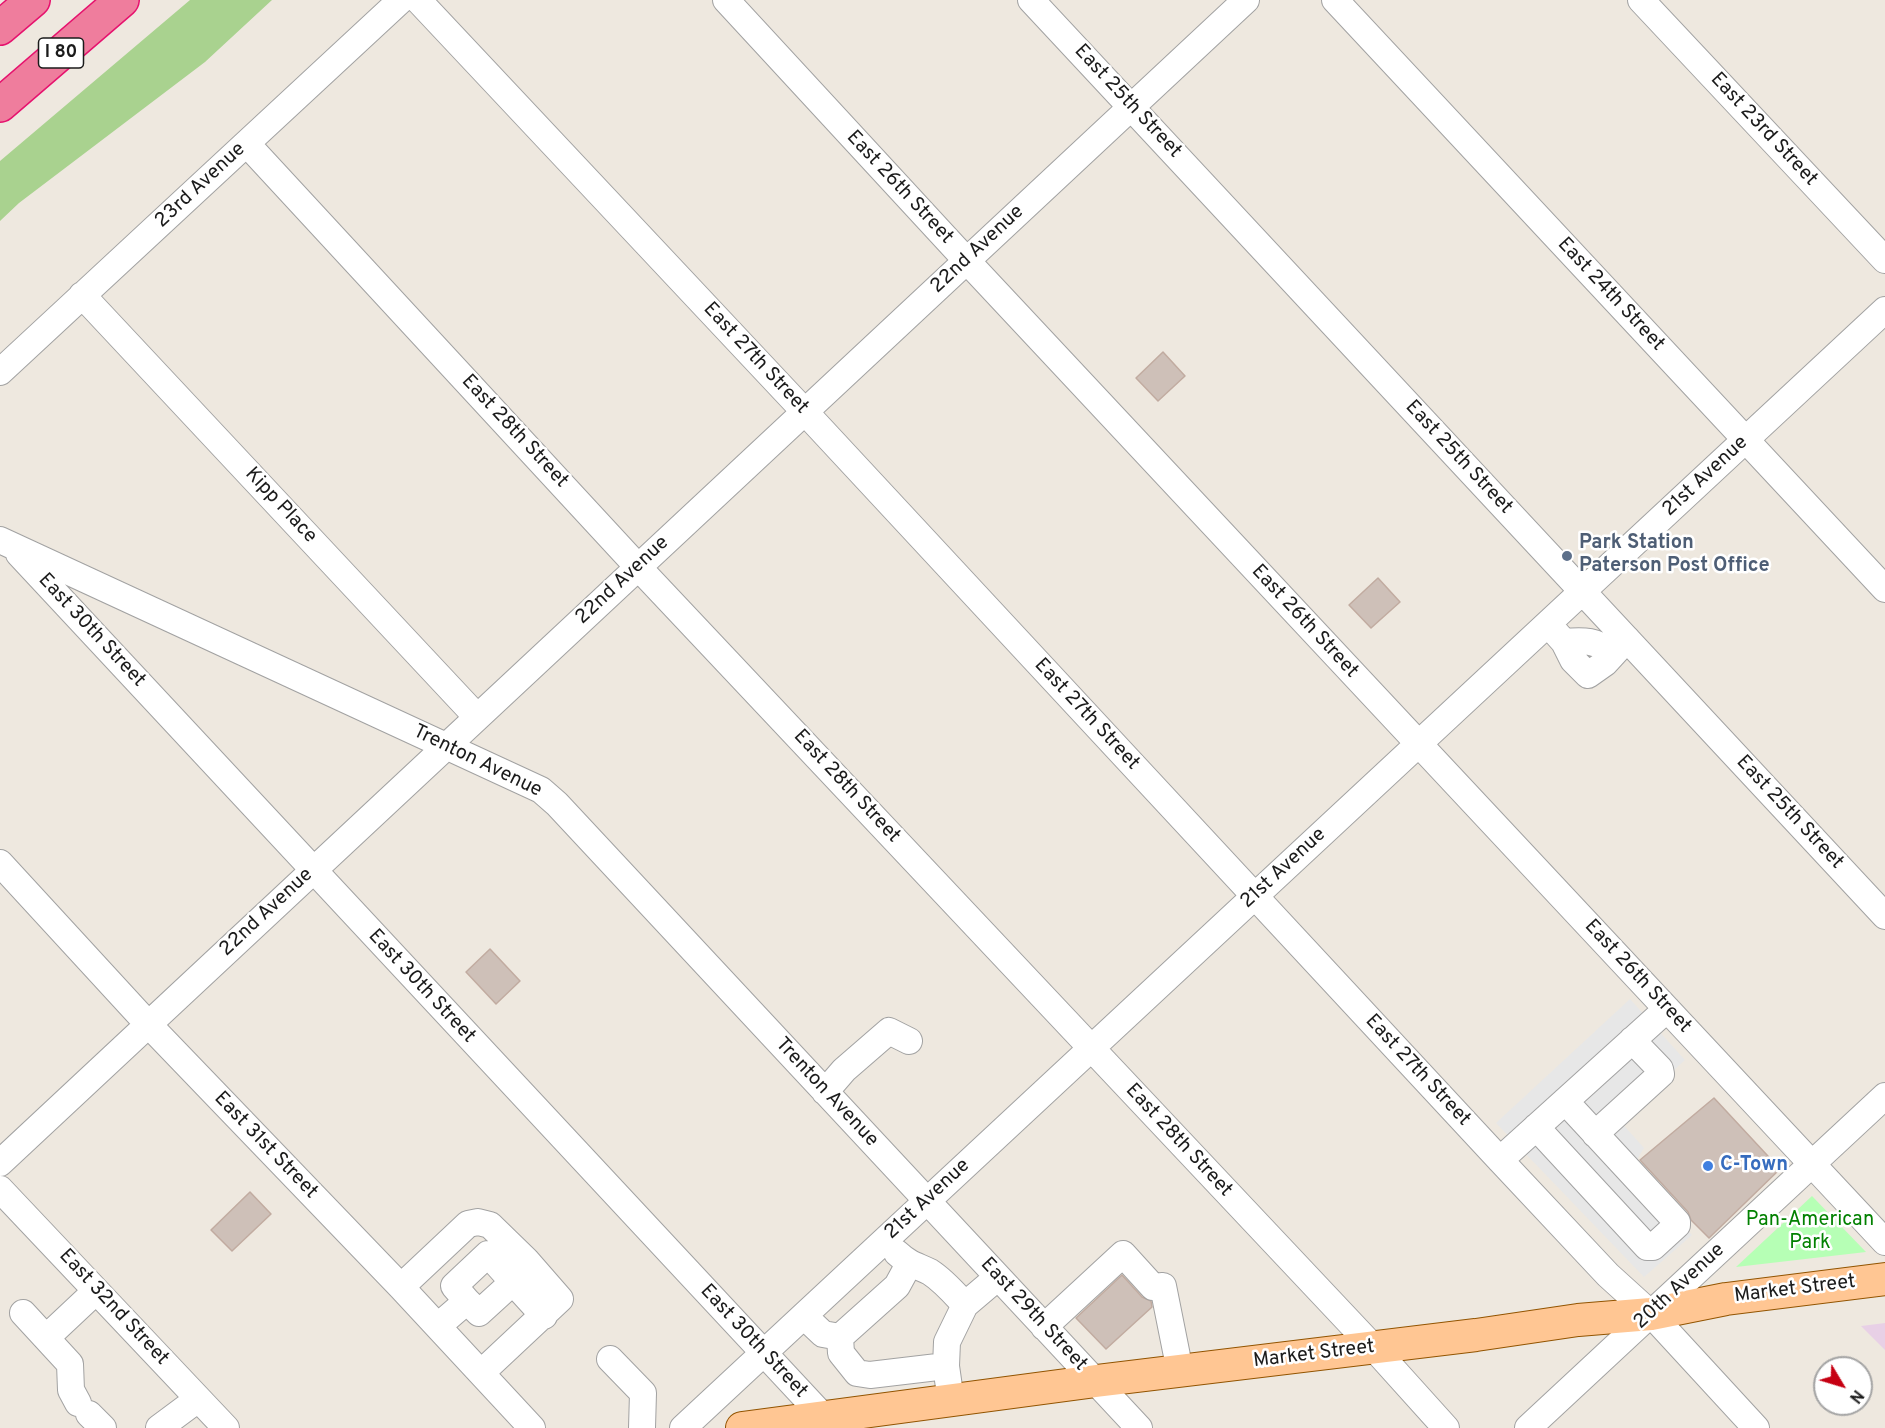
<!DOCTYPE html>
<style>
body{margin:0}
#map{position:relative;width:1885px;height:1428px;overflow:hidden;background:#eee8df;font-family:Overpass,sans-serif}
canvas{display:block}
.north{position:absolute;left:1813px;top:1356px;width:60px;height:60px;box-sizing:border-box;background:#fff;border:2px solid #a4a4a4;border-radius:50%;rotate:128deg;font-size:16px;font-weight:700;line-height:24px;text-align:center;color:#1b1b1b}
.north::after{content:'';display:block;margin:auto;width:21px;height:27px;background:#c60012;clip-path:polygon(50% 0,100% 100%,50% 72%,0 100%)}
</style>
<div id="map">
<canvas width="1885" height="1428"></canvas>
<div class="north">N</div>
</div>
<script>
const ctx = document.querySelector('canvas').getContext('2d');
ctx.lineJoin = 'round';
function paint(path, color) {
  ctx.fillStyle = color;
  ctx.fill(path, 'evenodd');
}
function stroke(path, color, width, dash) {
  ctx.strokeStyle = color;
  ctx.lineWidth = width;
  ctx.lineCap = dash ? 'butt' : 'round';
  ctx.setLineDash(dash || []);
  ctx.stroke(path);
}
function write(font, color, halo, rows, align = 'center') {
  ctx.font = font + ' Overpass,sans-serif';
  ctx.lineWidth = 5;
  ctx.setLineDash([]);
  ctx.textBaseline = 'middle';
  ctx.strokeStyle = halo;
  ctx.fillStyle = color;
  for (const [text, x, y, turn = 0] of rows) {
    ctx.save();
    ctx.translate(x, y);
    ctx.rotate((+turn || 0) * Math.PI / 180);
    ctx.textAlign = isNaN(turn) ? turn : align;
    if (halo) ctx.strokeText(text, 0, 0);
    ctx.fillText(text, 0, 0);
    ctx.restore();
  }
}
paint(new Path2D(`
 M1885,1323V1350L1861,1326Z`), '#e8d0e6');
paint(new Path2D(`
 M190,0H272L205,62L19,203L0,221V161Z`), '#a9d28f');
paint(new Path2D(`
 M1812,1196L1866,1252L1736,1267Z`), '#b6ffb5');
paint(new Path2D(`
 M1630,999L1685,1060L1619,1120L1644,1148L1632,1168L1692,1235L1644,1277L1496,1123Z`), '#e7e7e7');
const building = new Path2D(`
 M1163,352L1185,376L1158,401L1136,378Z
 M1378,578L1400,602L1371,628L1349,605Z
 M490,949L520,981L496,1004L466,972Z
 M1714,1098L1780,1169L1709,1238L1691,1220L1688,1212L1640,1160Z
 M250,1192L271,1214L232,1251L211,1230Z
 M1122,1275L1142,1297L1151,1301L1152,1307L1106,1349L1076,1318Z`);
paint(building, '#cec0b8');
stroke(building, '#c1aba0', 1.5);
const minor = new Path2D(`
 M418,0L805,412L1500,1160L1608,1275L1651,1314L1756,1428
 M726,0L967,261L1885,1242
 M1031,0L1885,916
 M1335,0L1885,589
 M1641,0L1885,260
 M247,144L638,567L1373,1347L1446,1428
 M82,295L477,717
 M0,372L401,0
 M0,540L541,790L557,804L1139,1428
 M19,554L833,1427
 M1548,624L1564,642L1573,660L1588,675L1605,663L1627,639
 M1564,642C1583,640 1598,640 1613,654
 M0,863L148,1024L401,1287L532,1428
 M825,1092L844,1070L889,1031L909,1041
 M1536,1127L1647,1247H1653L1677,1225V1222L1565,1101
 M1595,1134L1661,1074L1660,1069L1632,1040
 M1500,1160L1667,1009
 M0,1163L1246,0
 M0,1189L226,1428
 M897,1253C910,1265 916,1265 930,1272C944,1281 954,1293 965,1305
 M513,1282L544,1316
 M401,1287L468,1224L478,1222L490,1225L526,1260L560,1299L481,1373
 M23,1313L70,1364L71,1390L78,1403
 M804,1316L823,1334L840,1337L897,1286L909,1264
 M438,1326L467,1301L479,1313L513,1282L488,1254L454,1286L467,1301
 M1044,1327L1123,1254L1153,1287L1163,1286L1180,1371
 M47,1337L96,1291
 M840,1337L841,1353L857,1373L870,1375L946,1366
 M610,1359L643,1393L642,1428
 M951,1401L946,1366L947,1342L965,1305L998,1277
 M89,1414L103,1428
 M159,1428L198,1399
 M683,1428L1885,310
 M1528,1428L1885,1096`);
const major = new Path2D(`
 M742,1428L1096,1381L1476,1335L1578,1320L1651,1314L1726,1299L1885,1279`);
const highway = new Path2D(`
 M0,28L33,0
 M0,105L122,0`);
stroke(minor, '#a2a2a2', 28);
stroke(major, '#925400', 34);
stroke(highway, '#e6126e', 36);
stroke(minor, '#fff', 26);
stroke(major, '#ffc693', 32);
stroke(highway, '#ef7d9d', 33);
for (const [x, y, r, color] of [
 [1567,556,6,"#5c6f8a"],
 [1708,1166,6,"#3f7fe0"]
]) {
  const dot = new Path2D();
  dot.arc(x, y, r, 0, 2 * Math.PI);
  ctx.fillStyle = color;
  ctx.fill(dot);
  stroke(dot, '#fff', 2);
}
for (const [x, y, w] of [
 [61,53,45]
]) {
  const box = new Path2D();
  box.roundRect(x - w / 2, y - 15, w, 30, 4.5);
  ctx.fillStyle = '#fff';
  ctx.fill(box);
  stroke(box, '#1b1b1b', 1.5);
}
write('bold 18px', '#1b1b1b', null, [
 ["I 80",61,53]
]);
write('20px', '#1b1b1b', '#fff', [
 ["East 25th Street",1127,102,47],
 ["East 23rd Street",1763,130,47],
 ["23rd Avenue",201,186,-43],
 ["East 26th Street",899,188,47],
 ["22nd Avenue",978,250,-43],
 ["East 24th Street",1610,295,47],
 ["East 27th Street",755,359,47],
 ["East 28th Street",514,432,47],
 ["East 25th Street",1458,458,47],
 ["21st Avenue",1706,477,-43],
 ["Kipp Place",280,506,47],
 ["22nd Avenue",623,581,-43],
 ["East 26th Street",1304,622,47],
 ["East 30th Street",91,631,47],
 ["East 27th Street",1086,715,47],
 ["Trenton Avenue",477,762,26],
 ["East 28th Street",846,787,47],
 ["East 25th Street",1789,813,47],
 ["21st Avenue",1284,869,-43],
 ["22nd Avenue",267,913,-43],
 ["East 26th Street",1637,977,47],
 ["East 30th Street",421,987,47],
 ["East 27th Street",1417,1071,47],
 ["Trenton Avenue",826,1093,47],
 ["East 28th Street",1178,1141,47],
 ["East 31st Street",265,1146,46],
 ["21st Avenue",928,1200,-43],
 ["20th Avenue",1680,1287,-43],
 ["Market Street",1795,1290,-7],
 ["East 32nd Street",113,1308,47],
 ["East 29th Street",1033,1315,47],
 ["East 30th Street",753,1342,47],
 ["Market Street",1314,1355,-7]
]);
write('bold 20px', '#4e5e75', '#fff', [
 ["Park Station",1579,544],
 ["Paterson Post Office",1579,567]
], 'left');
write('bold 20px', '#366cbe', '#fff', [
 ["C-Town",1720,1166]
], 'left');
write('20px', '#028101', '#fff', [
 ["Pan-American",1810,1221],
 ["Park",1810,1244]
]);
</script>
